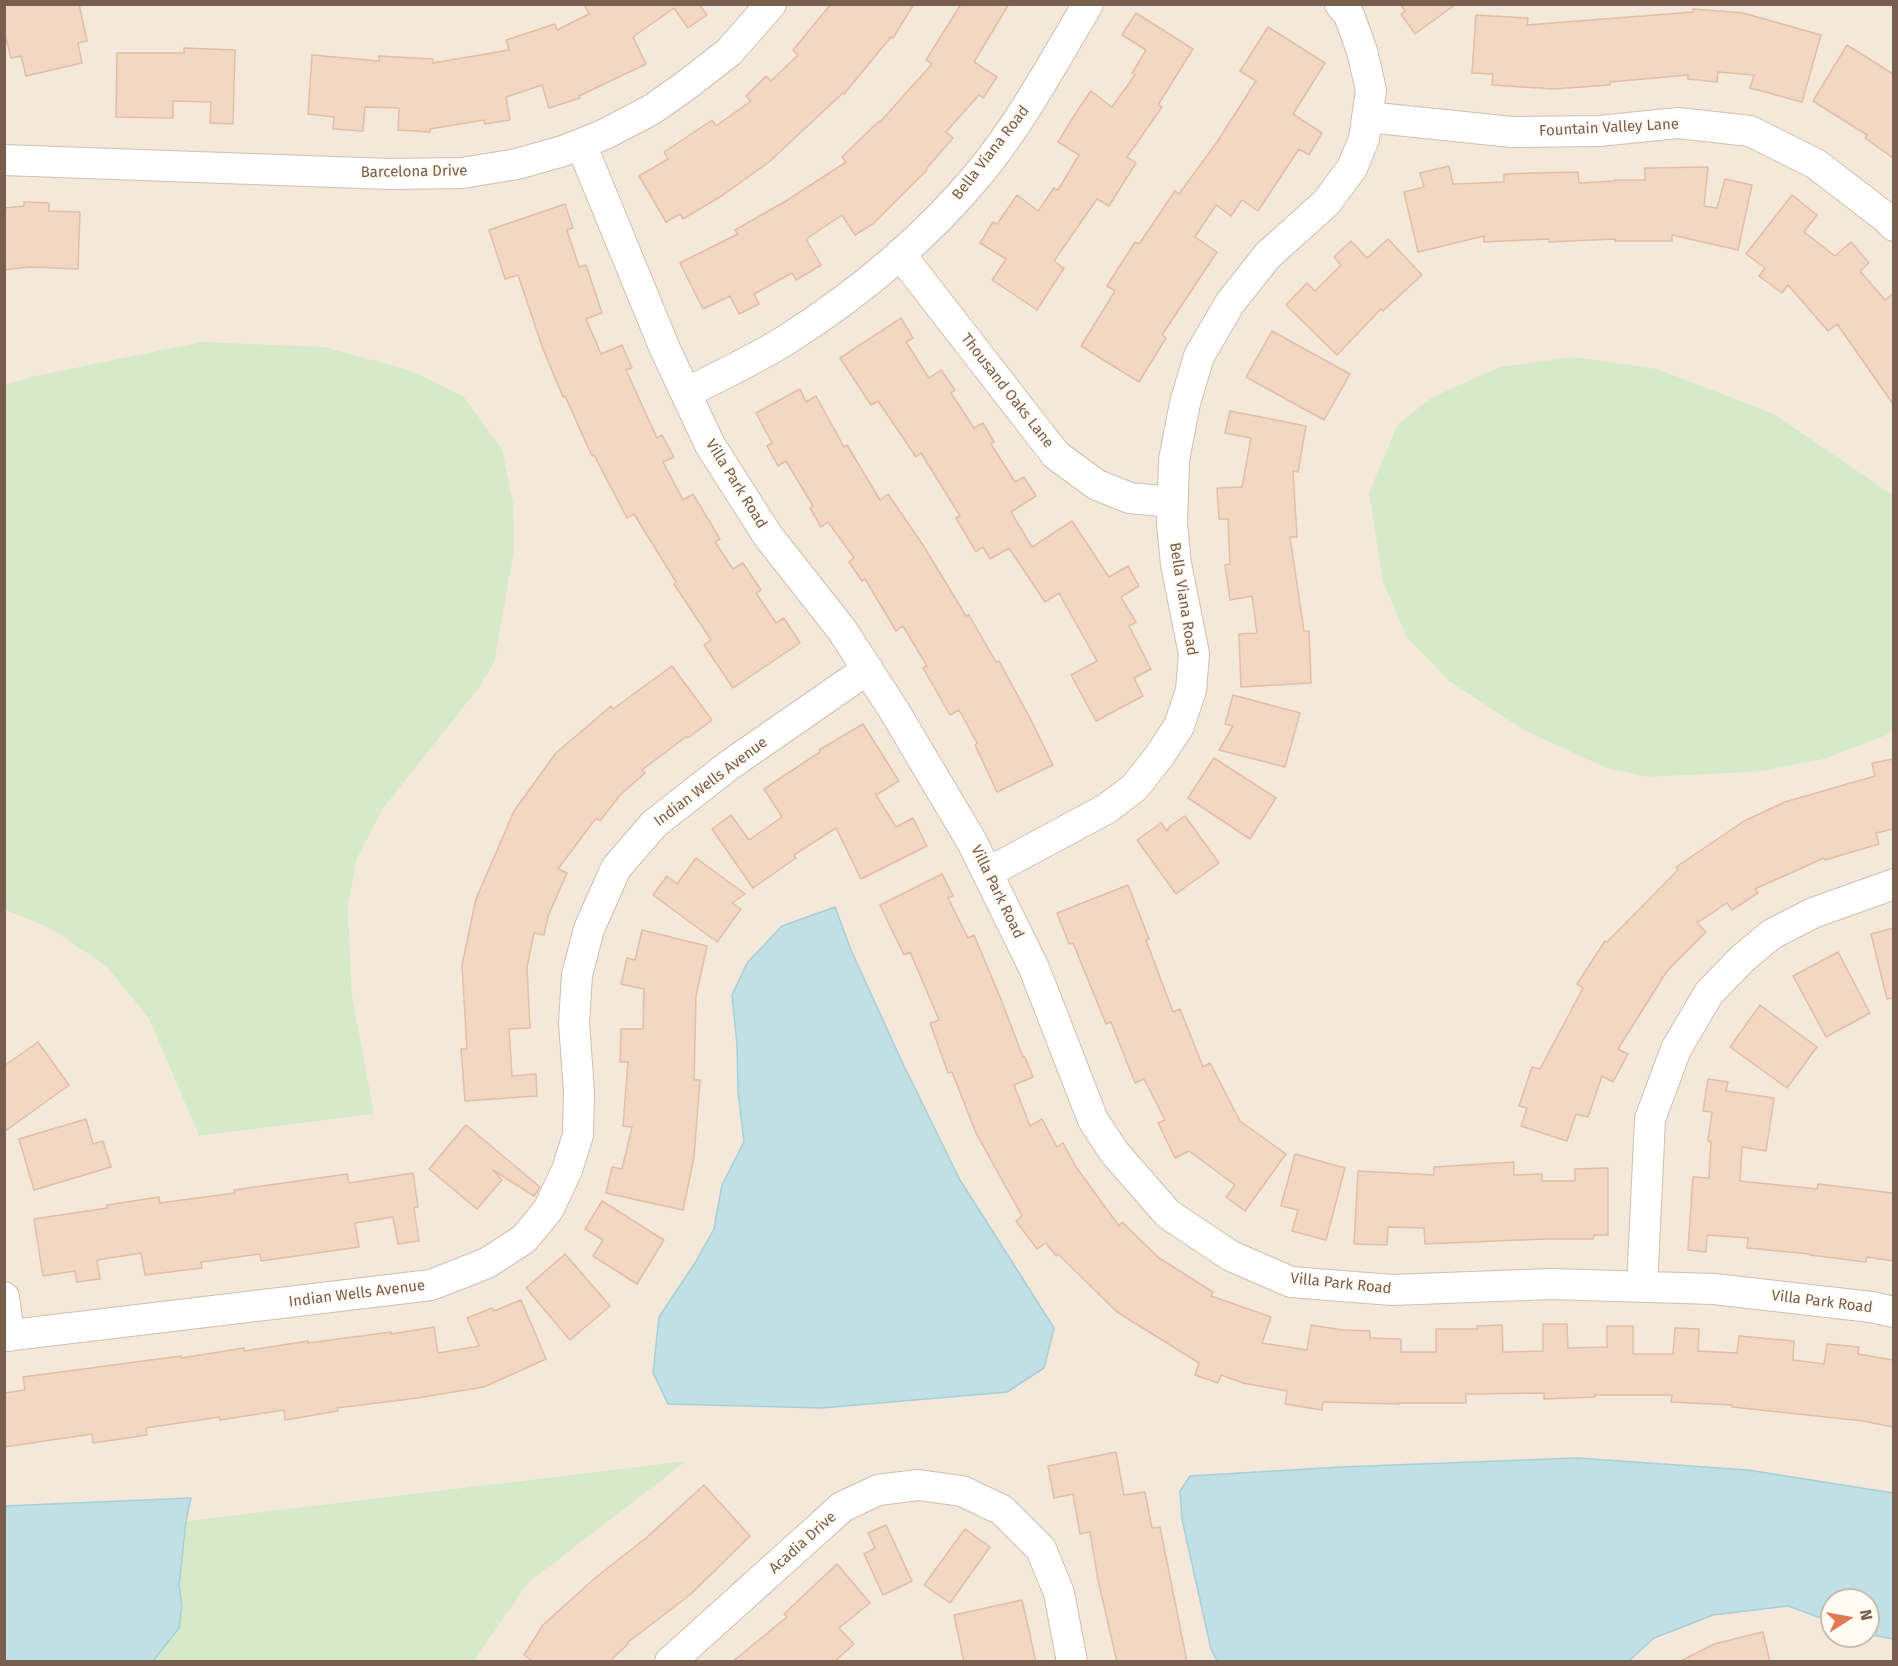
<!DOCTYPE html>
<style>
body{margin:0}
#map{position:relative;width:1898px;height:1666px;overflow:hidden;background:#fcf6eb;font-family:"Fira Sans",sans-serif}
canvas{display:block}
.frame{position:absolute;inset:0;border:6px solid #785e4e;pointer-events:none}
.north{position:absolute;left:1820px;top:1588px;width:60px;height:60px;box-sizing:border-box;background:#fffaf2;border:2px solid #c9bcb0;border-radius:50%;rotate:79deg;font-size:16px;font-weight:700;line-height:24px;text-align:center;color:#785e4e}
.north::after{content:'';display:block;margin:auto;width:21px;height:27px;background:#e17855;clip-path:polygon(50% 0,100% 100%,50% 72%,0 100%)}
</style>
<div id="map">
<canvas width="1898" height="1666"></canvas>
<div class="frame"></div>
<div class="north">N</div>
</div>
<script>
const ctx = document.querySelector('canvas').getContext('2d');
ctx.lineJoin = 'round';
function paint(path, color) {
  ctx.fillStyle = color;
  ctx.fill(path, 'evenodd');
}
function stroke(path, color, width, dash) {
  ctx.strokeStyle = color;
  ctx.lineWidth = width;
  ctx.lineCap = dash ? 'butt' : 'round';
  ctx.setLineDash(dash || []);
  ctx.stroke(path);
}
function write(font, color, halo, rows, align = 'center') {
  ctx.font = font + ' "Fira Sans",sans-serif';
  ctx.lineWidth = 4.5;
  ctx.setLineDash([]);
  ctx.textBaseline = 'middle';
  ctx.strokeStyle = halo;
  ctx.fillStyle = color;
  for (const [text, x, y, turn = 0] of rows) {
    ctx.save();
    ctx.translate(x, y);
    ctx.rotate((+turn || 0) * Math.PI / 180);
    ctx.textAlign = isNaN(turn) ? turn : align;
    if (halo) ctx.strokeText(text, 0, 0);
    ctx.fillText(text, 0, 0);
    ctx.restore();
  }
}
paint(new Path2D(`
 M5,5H1893V495L1774,414L1408,639L1449,681L1522,729L1649,777L1756,772L1825,759L1887,735L1893,730V1493L1748,1470L1577,1458L1341,1467L1194,1476L1211,1649L1217,1661H474L528,1583L684,1461L186,1521L190,1498L5,1506L4,910L51,929L106,966L149,1019L199,1136L373,1114L352,995L348,906L357,859L382,810L479,688L494,663L35,376L5,385ZM835,907L851,950L903,1064L960,1180L1054,1328L695,1263L714,1229L722,1185L744,1142L738,1092L737,1045Z
 M1788,1606L1832,1622V1636H1868V1634L1893,1639V1661L1629,1662L1654,1638L1713,1615Z`), '#f4e8da');
paint(new Path2D(`
 M202,342L324,347L409,370L463,396L502,449L513,503L514,551L494,663L479,688L382,810L357,859L348,906L352,995L374,1114L199,1136L149,1019L106,966L51,929L5,910L4,385L35,376Z
 M1574,357L1657,369L1774,414L1893,495V730L1887,735L1825,759L1756,772L1649,777L1606,768L1522,729L1449,681L1408,639L1383,582L1369,493L1398,424L1433,397L1500,367Z
 M686,1461L528,1583L474,1661L153,1662L179,1628L182,1606L179,1586L186,1521Z`), '#d6eac9');
const water = new Path2D(`
 M835,907L851,950L903,1064L960,1180L1054,1328L1044,1368L1007,1392L822,1408L668,1404L653,1373L659,1317L695,1263L714,1229L722,1185L744,1142L738,1092L737,1045L732,995L747,963L782,926Z
 M1577,1458L1748,1470L1893,1493V1639L1868,1634V1600H1832V1622L1788,1606L1713,1615L1654,1638L1629,1661H1217L1211,1649L1182,1519L1180,1491L1190,1476L1341,1467Z
 M191,1498L186,1521L179,1585L182,1606L179,1628L153,1661H5V1506Z`);
paint(water, '#c0e0e6');
stroke(water, '#a6cfd8', 1.5);
const building = new Path2D(`
 M4,4H79L87,41L78,43L82,63L26,76L21,56L11,58L4,31Z
 M584,4H699L707,15L688,28L674,8L633,37L646,64L579,96L580,98L549,108L542,85L506,97L510,120L485,124L484,120L430,129V132L398,130L399,108L365,107L363,131L333,129L334,117L308,114L312,55L379,61V56L433,59V63L509,50L506,40L555,24L557,30L589,14Z
 M831,4H914L893,38L891,37L844,94L843,93L769,162L723,195L683,219L680,214L666,222L639,176L668,159L664,152L712,120L716,126L751,101L746,96L766,76L771,81L798,55L793,50Z
 M961,4H1009L974,62L997,77L983,98L979,95L946,132L953,138L926,169L927,170L874,223L855,235L842,215L806,239L821,265L796,280L792,273L754,294L759,304L739,314L730,296L703,309L680,263L738,234L735,230L786,201L846,162L842,157L879,121L880,122L932,64L926,60Z
 M1400,4H1456L1415,34L1401,14L1405,11Z
 M1693,9L1743,13L1821,35L1802,102L1750,88L1754,75L1718,72L1717,82L1688,79V75L1610,82V85L1553,89L1492,85L1493,74L1472,73L1476,15L1528,18L1527,25L1693,12Z
 M1136,13L1193,49L1158,105L1162,107L1127,157L1136,163L1109,206L1097,199L1054,261L1064,268L1037,310L992,280L1006,259L980,243L993,222L997,224L1017,195L1038,211L1054,188L1058,190L1079,155L1058,142L1077,111L1091,91L1112,107L1135,75L1132,73L1146,50L1122,35Z
 M1268,27L1325,63L1293,114L1322,133L1309,155L1299,149L1258,211L1242,200L1231,216L1216,205L1195,237L1217,252L1162,335L1166,338L1139,382L1081,346L1115,291L1107,286L1135,242L1139,244L1175,191L1179,194L1217,142L1256,81L1240,71Z
 M1847,45L1893,74V158L1865,138L1867,135L1813,101Z
 M184,48L235,50L233,124L210,123L211,102L173,101V118L116,117L117,53H184Z
 M1449,166L1453,184L1504,182V174L1533,173L1578,172L1579,183L1614,181V180H1645V168L1708,167L1704,206L1717,208L1725,179L1752,185L1738,250L1672,235V241H1615V239L1549,242V239L1484,242V236L1418,252L1404,192L1424,187L1420,173Z
 M1792,195L1817,215L1804,232L1835,256L1851,242L1869,263L1860,271L1885,300L1893,294V404L1837,324L1828,331L1788,285L1782,293L1759,276L1765,268L1746,254Z
 M24,202L49,203V211L80,212L78,269L29,267L4,270V208L24,206Z
 M565,204L573,228L567,230L579,267L586,265L602,313L586,319L601,354L622,345L632,368L626,370L657,438L662,435L674,457L663,462L683,500L693,494L720,539L715,542L733,569L743,563L761,590L756,593L776,623L784,618L800,643L733,688L704,645L711,640L674,584L676,582L634,514L627,518L594,455L592,456L565,396L563,397L543,349L518,275L505,279L489,230Z
 M1388,239L1422,275L1383,311L1381,309L1337,355L1286,305L1307,283L1315,291L1341,265L1334,257L1351,241L1367,258Z
 M901,318L913,338L906,342L929,378L941,370L955,390L951,393L974,428L983,423L994,442L991,444L1015,482L1024,477L1036,496L1011,512L1032,547L1072,521L1109,577L1128,566L1139,586L1121,597L1136,622L1129,626L1151,669L1134,678L1143,696L1096,721L1071,675L1097,661L1059,593L1045,602L1009,548L990,559L983,547L976,552L956,518L960,516L921,453L916,457L878,401L871,405L840,358Z
 M1272,331L1350,374L1324,420L1246,377Z
 M800,389L806,402L816,396L844,447L847,445L880,500L888,494L923,545L966,616L969,615L996,662L999,661L1030,718L1053,765L997,792L975,745L977,743L959,710L950,715L923,668L927,666L903,626L896,631L865,579L862,581L849,562L854,558L828,522L821,527L810,508L813,506L786,461L778,466L767,446L772,443L756,413Z
 M1230,411L1306,426L1298,472L1293,471L1297,537H1290L1304,631H1309L1311,683L1241,687L1239,634L1257,633L1252,596L1230,600L1225,565L1230,564L1228,519H1219L1217,488L1242,487L1251,438L1225,433Z
 M672,666L712,720L688,738L687,736L642,770L645,773L620,795L600,821L596,818L558,869L567,873L548,916L544,935L534,933L527,967L530,1028L509,1029L512,1076L536,1074L537,1096L465,1101L461,1049H467L462,965L476,899L514,811L556,753L611,706L613,709Z
 M1233,695L1300,713L1285,767L1219,750L1233,726L1225,724Z
 M863,724L899,781L876,795L896,827L913,818L927,846L861,879L836,828L794,855L796,858L753,888L712,829L731,815L749,840L782,817L764,789L820,752L819,750Z
 M1214,758L1276,798L1250,839L1188,798Z
 M1893,759V829L1876,833L1879,844L1825,860L1824,858L1755,889L1758,893L1732,910L1727,903L1697,923L1706,932L1667,971L1618,1049L1628,1054L1613,1082L1602,1076L1588,1117L1576,1114L1567,1141L1521,1126L1527,1108L1519,1106L1532,1067L1540,1069L1583,988L1577,984L1605,941L1607,942L1678,870L1676,867L1744,821L1785,802L1875,776L1872,763Z
 M1185,816L1219,863L1176,894L1137,840L1161,823L1167,831L1170,826Z
 M696,858L745,894L732,903L741,909L717,942L653,895L667,876L677,884Z
 M942,874L953,896L948,898L968,938L974,935L1000,997L1023,1057H1025L1033,1077L1014,1085L1030,1126L1042,1119L1057,1147L1063,1143L1076,1167L1119,1226L1122,1222L1159,1258L1213,1292L1211,1296L1271,1317L1262,1343L1307,1350L1311,1325L1342,1330L1370,1331V1338L1401,1339V1352H1436V1329H1478L1477,1326L1502,1325L1503,1352L1543,1351V1324H1567L1568,1348L1607,1347V1326H1633V1354H1673L1675,1328L1699,1329L1698,1351L1737,1353L1739,1336L1794,1341L1793,1360L1824,1364L1827,1344L1859,1347L1858,1354L1893,1360V1427L1863,1421L1732,1407V1405L1671,1402L1672,1395H1595V1397L1544,1399V1393L1466,1394V1403H1399V1404L1323,1402L1322,1410L1285,1404L1287,1391L1243,1383L1221,1375L1218,1383L1195,1375L1199,1363L1117,1312L1058,1254L1056,1256L1046,1243L1037,1249L1016,1221L1022,1216L976,1133L952,1072L948,1073L930,1023L939,1020L910,952L904,955L880,905Z
 M1128,885L1149,939L1146,940L1173,1012L1180,1009L1203,1067L1210,1063L1240,1121L1286,1154L1245,1211L1226,1197L1235,1185L1189,1151L1175,1158L1158,1123L1165,1120L1144,1079L1135,1083L1111,1022L1106,1024L1073,943L1069,944L1057,913Z
 M1893,928V998L1887,999L1871,934Z
 M642,930L707,946L696,996L694,1080H700L694,1157L683,1210L606,1193L612,1167L622,1169L632,1127L623,1126L628,1062H620L621,1029H643L644,989L621,984L627,958L635,960Z
 M1838,952L1870,1013L1826,1037L1793,976Z
 M1760,1005L1817,1047L1787,1088L1730,1047Z
 M38,1042L69,1085L4,1132V1066Z
 M1708,1079L1728,1082L1726,1091L1774,1098L1766,1151L1742,1147L1740,1181L1817,1189L1818,1184L1893,1193V1261L1867,1257L1866,1262L1810,1255V1254L1747,1248L1748,1238L1707,1235L1706,1252L1688,1250L1693,1177L1709,1178L1711,1142L1708,1141L1712,1112L1703,1111Z
 M86,1119L93,1144L103,1141L111,1167L34,1190L19,1139Z
 M466,1125L540,1187L534,1196L493,1170L502,1180L477,1209L429,1169Z
 M1295,1154L1345,1168L1326,1240L1292,1231L1298,1210L1281,1206Z
 M1514,1162V1175L1542,1174V1181H1575V1169L1608,1168V1235H1594L1593,1239H1545L1425,1244L1424,1228L1388,1227L1387,1245L1354,1244L1358,1171L1434,1175V1167Z
 M413,1173L418,1207L414,1208L419,1241L398,1244L393,1217L355,1223L359,1247L261,1261L260,1254L201,1262L202,1268L145,1275L141,1253L97,1260L100,1279L77,1282L75,1271L43,1276L34,1219L107,1208V1205L159,1197L160,1203L235,1193L234,1190L347,1174L349,1183Z
 M602,1201L664,1240L637,1284L593,1256L603,1240L585,1229Z
 M565,1254L610,1306L570,1340L526,1288Z
 M521,1300L546,1359L484,1387L417,1398L337,1408L338,1411L285,1420L284,1410L220,1420L219,1417L146,1428L147,1435L93,1443L92,1434L4,1447V1393L25,1390L23,1377L181,1356V1358L244,1348V1351L308,1341V1343L391,1332V1334L434,1327L438,1353L479,1346L467,1318L492,1308L494,1311Z
 M1116,1452L1124,1495L1145,1492L1152,1528L1160,1527L1187,1662H1117L1098,1580L1090,1532L1080,1534L1073,1494L1054,1498L1048,1466Z
 M704,1485L750,1536L691,1594L627,1643L628,1644L609,1662H534L524,1655L543,1625L595,1578L646,1538Z
 M886,1525L912,1581L883,1595L864,1554L875,1548L868,1533Z
 M965,1529L990,1547L950,1603L924,1585Z
 M837,1564L870,1603L839,1628L854,1644L834,1662H732L787,1617L784,1614Z
 M1022,1600L1036,1662H964L954,1615Z
 M1763,1632L1770,1662H1679L1714,1644Z`);
paint(building, '#f1d7c4');
stroke(building, '#e3bea4', 1.5);
const minor = new Path2D(`
 M1367,117L1512,132L1599,131L1678,123L1750,131L1816,164L1885,217L1894,226
 M581,144L665,349L710,445L768,536L842,630L895,712L972,842L1034,968L1093,1120L1114,1152L1168,1214L1231,1256L1291,1282L1392,1290L1551,1284L1714,1289L1871,1307L1894,1312
 M4,160L389,174L462,173L517,164L563,151L581,144L605,134L651,110L684,87L729,52L771,4
 M900,254L1056,455L1097,485L1130,498L1173,502
 M686,393C719,376 754,360 786,340C860,293 927,237 982,170C1023,119 1054,61 1088,4
 M987,873L1106,809L1135,787L1160,755L1179,726L1191,690L1194,654L1176,564L1172,524L1174,460L1185,403L1199,356L1230,303L1268,255L1326,203L1352,168L1364,139L1371,90L1362,51L1349,15L1340,4
 M1642,1287L1650,1119L1676,1049L1709,993L1743,958L1772,934L1813,913L1894,884
 M4,1297L9,1336
 M4,1336L431,1285L487,1263L524,1239L548,1210L567,1170L578,1135L579,1091L574,1023L577,975L589,929L616,868L654,824L728,766L868,669
 M670,1662L842,1507L878,1490L918,1485L962,1491L1002,1510L1041,1549L1059,1593L1072,1662`);
stroke(minor, '#cfbfb0', 32);
stroke(minor, '#fff', 30);
write('15px', '#785e4e', '#fffaf2', [
 ["Fountain Valley Lane",1609,128,-3],
 ["Bella Viana Road",991,153,-52],
 ["Barcelona Drive",414,172,-1],
 ["Thousand Oaks Lane",1007,391,52],
 ["Villa Park Road",736,484,58],
 ["Bella Viana Road",1183,599,81],
 ["Indian Wells Avenue",711,782,-37],
 ["Villa Park Road",997,892,64],
 ["Villa Park Road",1341,1284,6],
 ["Indian Wells Avenue",357,1294,-7],
 ["Villa Park Road",1822,1302,7],
 ["Acadia Drive",803,1543,-42]
]);
</script>
